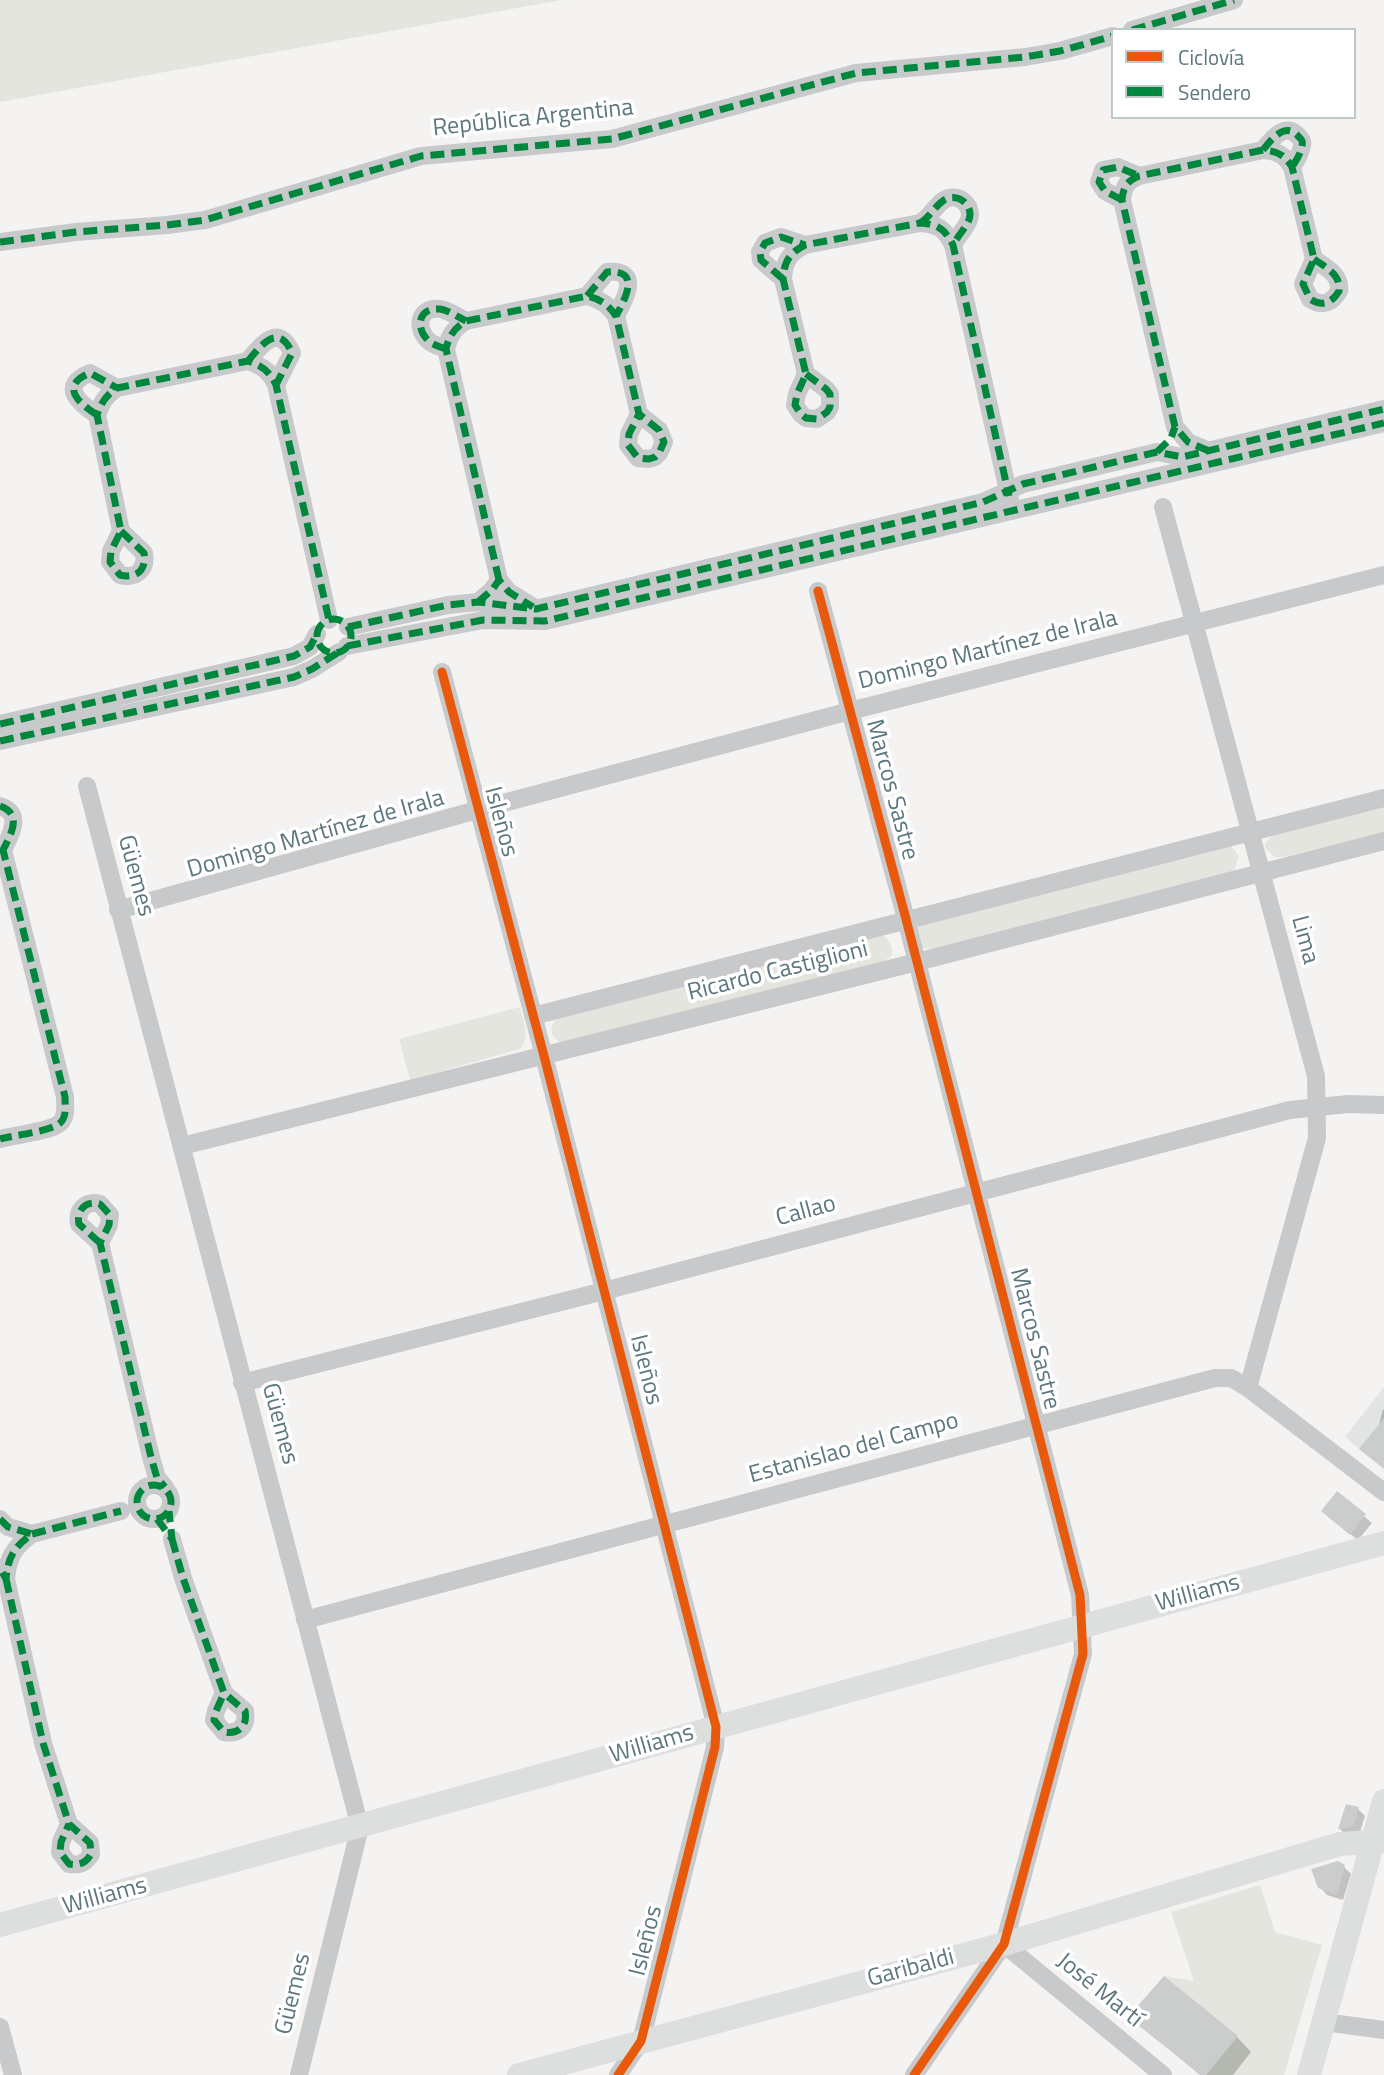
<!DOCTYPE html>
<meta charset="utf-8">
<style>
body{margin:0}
#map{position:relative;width:1384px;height:2075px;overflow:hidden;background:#f4f3f1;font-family:"Titillium Web",sans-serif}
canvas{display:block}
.legend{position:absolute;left:1111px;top:28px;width:245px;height:91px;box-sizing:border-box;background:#fff;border:2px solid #bec9cb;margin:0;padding:9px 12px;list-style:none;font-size:21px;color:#5d777e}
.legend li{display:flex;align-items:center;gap:14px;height:35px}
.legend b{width:35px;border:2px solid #bec9cb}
</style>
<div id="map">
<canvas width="1384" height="2075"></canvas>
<ul class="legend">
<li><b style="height:9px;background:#e8590c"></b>Ciclovía</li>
<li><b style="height:9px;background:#00873e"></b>Sendero</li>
</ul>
</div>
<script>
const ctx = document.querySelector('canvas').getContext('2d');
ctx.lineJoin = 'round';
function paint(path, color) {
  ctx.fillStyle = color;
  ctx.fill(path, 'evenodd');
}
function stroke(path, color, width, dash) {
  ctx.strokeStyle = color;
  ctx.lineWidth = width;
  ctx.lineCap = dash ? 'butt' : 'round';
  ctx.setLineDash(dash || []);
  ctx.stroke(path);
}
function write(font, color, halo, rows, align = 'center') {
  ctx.font = font + ' "Titillium Web",sans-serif';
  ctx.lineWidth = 7;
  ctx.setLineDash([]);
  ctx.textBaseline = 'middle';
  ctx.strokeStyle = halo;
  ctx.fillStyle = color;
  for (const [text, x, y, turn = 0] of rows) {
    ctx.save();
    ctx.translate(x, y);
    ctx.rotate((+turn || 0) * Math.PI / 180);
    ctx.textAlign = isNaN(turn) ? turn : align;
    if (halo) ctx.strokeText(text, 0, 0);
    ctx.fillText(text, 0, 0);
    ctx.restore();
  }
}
paint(new Path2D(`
 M1384,1387V1469L1345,1437Z`), '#e3e5e4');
paint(new Path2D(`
 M0,0H561L0,102Z
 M1384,804V832L1284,857H1275L1265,848V844L1274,833Z
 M1231,846L1239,856L1235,869L1230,872L933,949L922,948L917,928L921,924Z
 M882,935C890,940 892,945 892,955L882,963L567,1042H559C548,1033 550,1025 560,1016Z
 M520,1007C523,1021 531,1037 520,1049L410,1080L399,1039Z
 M1260,1885L1275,1932L1322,1945L1284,2075H1201L1128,2017L1164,1976L1194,1981L1171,1912Z`), '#e3e5de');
paint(new Path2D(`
 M1383,1409L1384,1410V1468L1378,1429Z
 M1337,1493L1372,1523L1358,1540L1330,1518Z
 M1358,1809L1365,1816L1360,1832L1347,1836L1340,1829Z
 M1344,1867L1351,1874L1343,1900L1327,1895L1320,1887Z
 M1131,2017L1237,2037L1251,2052L1233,2075H1200Z`), '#0003');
paint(new Path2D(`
 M1384,1418V1469L1359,1449Z
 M1337,1491L1366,1514L1350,1535L1321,1511Z
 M1346,1804L1359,1807L1354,1825L1350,1828L1338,1829Z
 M1338,1861L1345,1865L1337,1895L1318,1888L1311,1869Z
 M1164,1976L1238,2036L1206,2075H1201L1128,2017Z`), '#cbcdcd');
stroke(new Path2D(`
 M1132,30L1234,0
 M1263,150C1271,140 1285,121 1298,136C1302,140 1303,141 1302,146C1301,153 1296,161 1292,167
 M1122,200L1105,191L1099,182L1103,170L1118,167L1139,176
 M920,223C930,217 935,206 944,200C958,191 976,207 968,222C964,230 957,237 953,245
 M0,242L76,232L167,225L205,220L421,156L612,139L856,73L1025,57L1060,51L1113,36
 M783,279L761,260L760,252L765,243L781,237L805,245
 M587,296L607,272C642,269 625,299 616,316
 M446,349C441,347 434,345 430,342C415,330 417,307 440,309C448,310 458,317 466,321
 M248,361C261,345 279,322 292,353L276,385
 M806,374L826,389L830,394V407L827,412L817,419L806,418L801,414L795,405L797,394L806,374L783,279C784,262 789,253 805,245L920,223C938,224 945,229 953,245L1010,500
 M97,415C80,404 58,386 90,373L117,388
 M1209,451L1188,442L1175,427L1122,200C1123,187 1127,181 1139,176L1263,150C1277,151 1285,155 1292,167L1314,259L1303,284L1310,299C1322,307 1332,303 1339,291C1341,274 1326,268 1314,259
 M1163,507L1316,1076L1317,1138L1248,1388
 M121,531L144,553C147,570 136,579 120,575L110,562L111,551L121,531L97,415C101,403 106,395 117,388L248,361C262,366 270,371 276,385L329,620
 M499,580L446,349C449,336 454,328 466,321L587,296C600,299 609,305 616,316L639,414L659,430L664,442L659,453L655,457L649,459L638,458L628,445L629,434L639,414
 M818,591L906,919L1080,1595L1083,1654L1004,1944L914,2075
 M478,602L492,590L499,580L509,592L533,607
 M348,627L448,605L478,602L536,609L983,502L1023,484L1157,452L1182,457L1384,409
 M347,646L483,620L545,621L1384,423
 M442,672L544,1056L716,1727L715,1747L641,2041L618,2075
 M0,724L294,656L310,647L317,634
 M0,741L294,677L312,669L339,652
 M87,786L360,1827L299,2075
 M0,806C23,814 11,834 3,850
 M0,848L3,850L65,1097C65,1106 67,1117 60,1123C49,1132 14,1135 0,1139
 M118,910L477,810L850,711L1384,575
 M533,1016L1384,798
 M182,1146L917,962L1384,841
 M100,1243L79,1224C76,1210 86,1200 100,1204L110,1215L109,1225L100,1243L151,1457L157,1478L165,1487
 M242,1383L604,1291L1290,1110L1348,1104L1384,1105
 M137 1502a17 17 0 1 1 34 0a17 17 0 1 1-34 0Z
 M0,1519L8,1527L32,1534C14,1547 8,1557 6,1579L0,1568
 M32,1534L121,1511
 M172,1539L183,1578L224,1693L245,1711C248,1726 238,1735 224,1732L214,1720L216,1711L224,1693
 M6,1579L43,1743L69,1824L90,1843L91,1854C86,1863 79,1866 69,1864L60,1852L61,1842L69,1824
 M305,1620L1215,1378H1231L1248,1388L1384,1492
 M1004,1944L1163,2075
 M1324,2022L1384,2030
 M0,2027L13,2075`), '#c8c9ca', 18);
stroke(new Path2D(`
 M0,1925L1384,1543
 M519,2075L1004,1944L1340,1844L1384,1841
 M1309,2075L1384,1801`), '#dddfde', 24);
stroke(new Path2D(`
 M1132,30L1234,0
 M1263,150C1271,140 1285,121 1298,136C1302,140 1303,141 1302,146C1301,153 1296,161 1292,167
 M1122,200L1105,191L1099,182L1103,170L1118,167L1139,176
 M920,223C930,217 935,206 944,200C958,191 976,207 968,222C964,230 957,237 953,245
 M0,242L76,232L167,225L205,220L421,156L612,139L856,73L1025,57L1060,51L1113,36
 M783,279L761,260L760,252L765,243L781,237L805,245
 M587,296L607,272C642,269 625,299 616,316
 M446,349C441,347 434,345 430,342C415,330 417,307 440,309C448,310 458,317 466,321
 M248,361C261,345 279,322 292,353L276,385
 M806,374L826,389L830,394V407L827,412L817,419L806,418L801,414L795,405L797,394L806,374L783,279C784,262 789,253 805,245L920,223C938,224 945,229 953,245L1009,496
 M97,415C80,404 58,386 90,373L117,388
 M1209,451L1188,442L1175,427L1122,200C1123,187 1127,181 1139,176L1263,150C1277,151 1285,155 1292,167L1314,259L1303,284L1310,299C1322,307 1332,303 1339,291C1341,274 1326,268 1314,259
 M1157,452L1171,438L1175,427
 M121,531L144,553C147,570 136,579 120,575L110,562L111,551L121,531L97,415C101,403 106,395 117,388L248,361C262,366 270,371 276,385L329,620
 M499,580L446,349C449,336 454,328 466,321L587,296C600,299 609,305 616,316L639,414L659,430L664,442L659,453L655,457L649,459L638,458L628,445L629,434L639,414
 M478,602L492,590L499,580L509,592L533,607
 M317 636a17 17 0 1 1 34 0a17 17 0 1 1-34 0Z
 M348,627L448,605L478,602L536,609L983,502L1023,484L1157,452L1182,457L1384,409
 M347,646L483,620L545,621L1384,423
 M0,724L294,656L310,647L317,634
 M0,741L294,677L312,669L339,652
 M0,806C23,814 11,834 3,850
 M0,848L3,850L65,1097C65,1106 67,1117 60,1123C49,1132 14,1135 0,1139
 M100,1243L79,1224C76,1210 86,1200 100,1204L110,1215L109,1225L100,1243L151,1457L157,1478L165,1487
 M137 1502a17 17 0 1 1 34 0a17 17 0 1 1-34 0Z
 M0,1519L8,1527L32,1534C14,1547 8,1557 6,1579L0,1568
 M157,1519L172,1539L169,1511
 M32,1534L121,1511
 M172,1539L183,1578L224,1693L245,1711C248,1726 238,1735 224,1732L214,1720L216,1711L224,1693
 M6,1579L43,1743L69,1824L90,1843L91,1854C86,1863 79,1866 69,1864L60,1852L61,1842L69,1824`), '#00873e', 7, [14, 7]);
stroke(new Path2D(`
 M818,591L906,919L1080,1595L1083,1654L1004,1944L914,2075
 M442,672L544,1056L716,1727L715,1747L641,2041L618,2075`), '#e8590c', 9);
write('24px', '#5d777e', '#fff', [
 ["República Argentina",533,119,-6],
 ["Domingo Martínez de Irala",988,651,-14],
 ["Marcos Sastre",891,790,75],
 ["Isleños",500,822,75],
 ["Domingo Martínez de Irala",316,835,-16],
 ["Güemes",135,876,75],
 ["Lima",1304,940,75],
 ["Ricardo Castiglioni",778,972,-14],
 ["Callao",806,1212,-15],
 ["Marcos Sastre",1034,1339,76],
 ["Isleños",645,1370,76],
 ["Güemes",279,1424,75],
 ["Estanislao del Campo",854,1449,-15],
 ["Williams",1198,1594,-15],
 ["Williams",652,1745,-16],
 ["Williams",105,1897,-15],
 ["Isleños",647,1941,-76],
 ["Garibaldi",911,1969,-15],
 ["José Martí",1099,1991,39],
 ["Güemes",294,1994,-76]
]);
</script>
